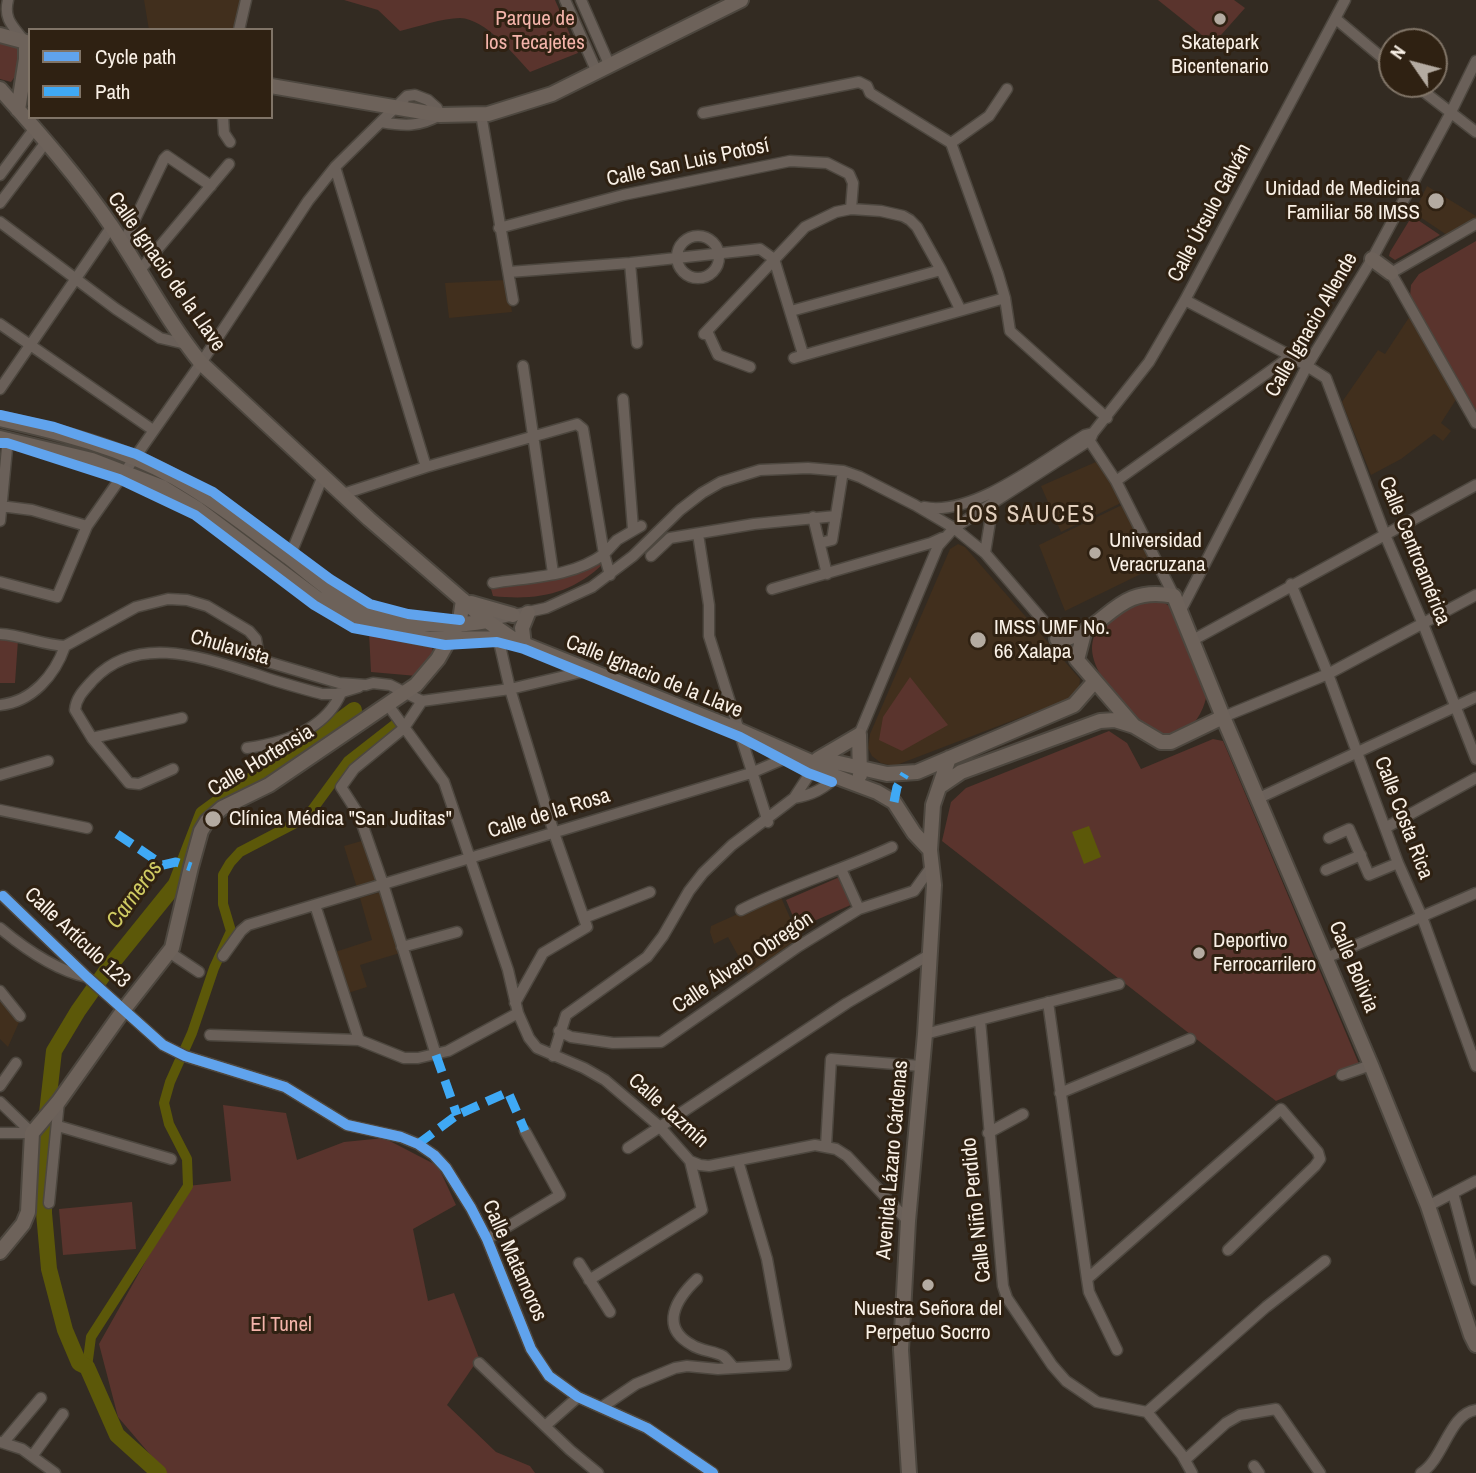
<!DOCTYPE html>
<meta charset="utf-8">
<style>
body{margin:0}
#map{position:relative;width:1476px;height:1473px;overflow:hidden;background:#332b22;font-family:"Archivo Narrow",sans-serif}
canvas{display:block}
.legend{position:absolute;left:28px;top:28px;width:245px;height:91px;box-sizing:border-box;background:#2f2112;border:2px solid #807467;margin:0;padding:9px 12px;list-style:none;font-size:21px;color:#f9f0e6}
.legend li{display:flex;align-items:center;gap:14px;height:35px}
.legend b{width:35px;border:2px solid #807467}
.north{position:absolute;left:1378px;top:28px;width:70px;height:70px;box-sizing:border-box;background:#2f2112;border:2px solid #807467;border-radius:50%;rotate:305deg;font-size:19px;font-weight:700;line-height:28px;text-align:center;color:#f9f0e6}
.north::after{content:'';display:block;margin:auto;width:24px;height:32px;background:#b4aba1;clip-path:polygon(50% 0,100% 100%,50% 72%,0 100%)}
</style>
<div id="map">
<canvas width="1476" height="1473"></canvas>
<ul class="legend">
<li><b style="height:9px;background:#60a3ed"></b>Cycle path</li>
<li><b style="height:9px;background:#3fa9f5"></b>Path</li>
</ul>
<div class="north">N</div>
</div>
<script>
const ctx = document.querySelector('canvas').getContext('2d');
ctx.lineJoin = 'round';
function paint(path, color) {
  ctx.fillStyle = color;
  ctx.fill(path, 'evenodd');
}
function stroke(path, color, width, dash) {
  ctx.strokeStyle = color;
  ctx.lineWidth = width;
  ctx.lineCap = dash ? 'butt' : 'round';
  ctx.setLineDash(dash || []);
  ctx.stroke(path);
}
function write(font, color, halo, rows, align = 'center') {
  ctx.font = font + ' "Archivo Narrow",sans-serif';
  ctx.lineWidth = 6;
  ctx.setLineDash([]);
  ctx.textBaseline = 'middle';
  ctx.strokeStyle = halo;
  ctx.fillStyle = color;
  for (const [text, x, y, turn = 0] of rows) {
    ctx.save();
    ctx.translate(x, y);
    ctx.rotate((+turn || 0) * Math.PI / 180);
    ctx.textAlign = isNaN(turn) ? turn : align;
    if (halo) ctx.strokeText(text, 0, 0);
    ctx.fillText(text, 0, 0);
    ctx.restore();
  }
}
paint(new Path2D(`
 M144,0H241L235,30H149Z
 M1427,186L1476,216V220L1447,235L1414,213Z
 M507,280L512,312L449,318L445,283Z
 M1410,316L1457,398L1441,423L1451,431L1443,441L1434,434L1401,459L1371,475L1342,402L1378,350L1385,354Z
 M1098,461L1123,502L1061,532L1041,486Z
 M1124,504L1150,561L1149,570L1065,611L1039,545Z
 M958,544L965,547L1080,679L1079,690L1074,697L894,766L881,763L872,756L868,748L870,734L950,549Z
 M365,840L379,885L358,891L344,846Z
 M381,892L400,953L360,965L367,987L348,993L335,952L372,940L360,898Z
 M780,895L799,938L748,974L728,937L714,944L710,932L711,926Z
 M0,996L20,1020L8,1047L0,1039Z`), '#412f1d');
paint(new Path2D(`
 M344,0H555L578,53L530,72C514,55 486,19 460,18C443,18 417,27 400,31L378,10Z
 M1158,0H1234L1245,8L1213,44Z
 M0,39L18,43C20,57 21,70 11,82L0,79Z
 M1412,216L1440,235L1395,260L1389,256L1390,252Z
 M1476,241V411L1410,297L1411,285L1419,274Z
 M604,563C572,594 537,601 493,596L491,589Z
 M1152,600L1165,603L1175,611L1207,693C1204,714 1187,742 1161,735C1146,730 1135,716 1124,705C1104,684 1075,647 1105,622C1110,617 1115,611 1121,609C1131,604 1142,602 1152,600Z
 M369,632L432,643L433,657L417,676L371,672Z
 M0,640H18L15,683H0Z
 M910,677L948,725L902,751L879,740L883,717Z
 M1109,731L1127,743L1141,769L1213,739L1223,741L1359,1064L1276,1101L942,841L951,802L966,788Z
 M842,876L853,904L798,928L786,900Z
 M223,1105L286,1113L297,1160L344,1142L384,1138L438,1166L456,1205L413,1229L428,1301L454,1293L479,1358L447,1405L496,1452L530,1466L535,1473H166L118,1417L99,1344L188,1186L231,1181Z
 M132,1202L136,1249L63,1255L59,1209Z`), '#5a342d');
paint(new Path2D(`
 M1089,826L1101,857L1084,864L1072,832Z`), '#5c5809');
stroke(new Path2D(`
 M87,1367L91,1337L188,1186L187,1159L169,1124L164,1103L170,1082L192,1033L214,968L231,931L223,904V875L230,863L240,852L307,817L348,761L398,722`), '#5c5809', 10);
stroke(new Path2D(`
 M159,1473L117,1435L87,1367L79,1363L65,1330L49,1269L44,1213V1140L54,1051L78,1011L109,967L176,884L203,814L244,784L279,766L354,710`), '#5c5809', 16);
const street = new Path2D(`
 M8,0C3,20 14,27 25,42
 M565,0L596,70
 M581,0L609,64
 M1336,19L1392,66
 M239,30L246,0
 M1414,84L1476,132
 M703,113L859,82L867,86L870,93L951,143L998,274L1005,298L1010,331L1107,418
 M481,114L513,300
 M223,117L224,133L230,142
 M951,143L989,116L1007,89
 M335,167L426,467
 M0,175L35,128
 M0,203L46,142
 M0,222L116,309L160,338L186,344
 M1476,224L1391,273L1476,423
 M499,228L623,195L790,161L827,163L849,174L853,183L851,209
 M677 257a21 21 0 1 1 42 0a21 21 0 1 1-42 0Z
 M123,244L164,159L167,156L211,186
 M630,263L637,343
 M140,270L229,164
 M509,272L630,263L760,249L774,259L803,354
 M1185,300L1291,356L1326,378L1385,535L1423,624L1476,759
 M791,311L941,270
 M0,324L153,430
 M707,331L718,355L750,367
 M704,334L805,227L836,212L851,209L881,211L903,216L910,220L917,227L941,270L960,309
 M794,358L1005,298
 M523,366L553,573
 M0,389L112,226
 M623,399L633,529
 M1087,437L1116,481L1174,596
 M1116,481L1291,356
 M343,494L426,467L577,424L583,429L604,554
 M0,506L32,510L87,526
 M924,507C973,517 1044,460 1085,435L1093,433
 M813,517L827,574
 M0,521L8,438
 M698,534L709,605V636L768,822
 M820,543L832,540L843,471
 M985,553L993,503
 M604,554L617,540L641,526
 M651,556L670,538L754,524L836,516
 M289,558L323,476
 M0,582L57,597L87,526L201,363L308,201L335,167L407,96L415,95L428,100L437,108L440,115C419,127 404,126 381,122
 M493,583C530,577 573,577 604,554L610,575
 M1291,584L1328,674L1398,863L1422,917L1476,1066
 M772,589L931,543L942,538
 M1181,610L1307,366L1372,259L1450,114L1476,61
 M487,621L546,608L592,587L633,556L680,510L702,493L721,482L760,470L808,468L843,471L860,477L915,505L954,528L985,553L1077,660
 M497,633L510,689L554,833L587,927L543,953L515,1003
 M0,634C22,635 43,645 65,646L136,607L168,599L187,600L207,606L249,631L256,639L258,651L268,662L339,683L366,685L373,683L390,685L422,701L510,689L586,671
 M1193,640L1476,485
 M422,701L404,728L354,769L341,787L359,815L383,884L436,1055
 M0,705C32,702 55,675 65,646
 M388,705L444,782L508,970L518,1013L529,1038L537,1048L584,1068L605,1080L659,1126L690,1161L700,1165L709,1166L815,1145L836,1149L847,1156L908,1221
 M1223,717L1328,674L1476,595
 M859,735L938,546L954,528L1090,440L1093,433L1149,362L1185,300L1345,0
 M92,738L182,718
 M247,748C284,743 325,730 341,693
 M173,769L139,784L129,783L92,738L75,710C76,697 85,689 94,679C138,633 204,658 255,674C277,682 300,688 322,694H336L359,687
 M0,775L48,761
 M794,798C812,795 824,789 837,776
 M1259,798L1476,697
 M0,810L87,828
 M1385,828L1476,778
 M1329,838L1349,829L1369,875L1398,863
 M841,869L859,909
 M1326,870L1361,855
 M3,896L87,977L163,1045L185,1056L285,1087L347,1125L401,1137L418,1144L434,1155L446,1168L471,1208L487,1239L531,1349L549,1376L578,1397L647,1428L713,1473
 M315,905L359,1040
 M741,910C790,885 842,870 892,847
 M584,918L650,892
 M0,928C25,949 55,970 87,977
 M402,947L457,932
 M169,952L199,972
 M223,956L241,931L248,925L751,773L793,755
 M1326,958L1476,893
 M0,991L20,1016
 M1048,1002L1087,1279L1089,1292L1117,1350
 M980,1020L1003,1286L1007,1298L1052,1365L1066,1381L1097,1402L1147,1412L1182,1455L1192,1473
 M559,1031L571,1037L613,1043L661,1042L799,946L859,909L914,891L932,866
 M925,1034L1119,984
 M210,1035L359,1040L404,1058H418L448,1051L518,1013
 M553,1056L566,1015L647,957L663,936L689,891L703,873L732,845L794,798L807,778L811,762
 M1342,1075L1371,1065
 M0,1086L16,1063
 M1060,1093L1190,1039
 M0,1102L32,1133
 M58,1126L171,1159
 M0,1133H32
 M988,1133L1023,1114
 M826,1146L831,1059L921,1066
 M628,1148L847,1003L929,955
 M1453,1193L1476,1280
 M49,1203L59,1101
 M1428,1206L1476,1181
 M487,1239L560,1195L525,1131
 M579,1263L610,1312
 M697,1279C676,1299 659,1327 692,1345C701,1351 714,1351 723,1356C727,1359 731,1365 734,1368
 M1087,1279L1281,1109L1318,1152L1320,1159L1315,1166L1228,1250
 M589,1280L702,1210L690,1161
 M479,1363L570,1450L598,1473
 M602,1407L636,1384L675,1368L687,1366L718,1369L786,1365L767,1259L738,1161
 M1147,1412L1266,1307L1325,1261
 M545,1426L578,1397
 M0,1442L22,1449L55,1473
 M3,1443L41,1398
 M33,1455L63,1414
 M1185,1460L1226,1423L1240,1415L1276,1409L1320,1473
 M1254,1466L1259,1473
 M1421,1473C1444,1459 1449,1414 1476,1410`);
const secondary = new Path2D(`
 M0,35L30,43
 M271,86L440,115L488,114L552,94L741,0
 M0,89C39,133 79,178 112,227C142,272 167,321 201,363L369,519L487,621L516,641L738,730L811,762L821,771L877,792L894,802L914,833L930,850
 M18,110L26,59V43
 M1372,259L1391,273
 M0,419C59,432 122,448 175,478C215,501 251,530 288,557C310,574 331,594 357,606C397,625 443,629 487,621
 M0,438L92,460L162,487L198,509L317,598L356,620L389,631L430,639L510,638
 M471,603L513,615
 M1084,633L1077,660L1133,725
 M1057,639C1106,637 1111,583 1174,596L1223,717L1371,1065L1428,1206L1471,1335L1476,1345
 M524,645L522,628L528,613
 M859,735L860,775
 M818,759L859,735
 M811,762L826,760L887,774L917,772L1074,705L1095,681
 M942,785L961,772L1100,721L1115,720L1134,726L1161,742H1171L1223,717
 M0,1252L23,1224L28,1212L32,1133L59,1101L125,1008L172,948L191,867L201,831L207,821L222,808L269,785L416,685L438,659L460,620L463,600
 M909,1473L901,1350L908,1221L925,1034L934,885L930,850L933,805L949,758`);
stroke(street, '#4d473f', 13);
stroke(secondary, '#4d473f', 18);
stroke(street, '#6a6059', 10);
stroke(secondary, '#6d625a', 14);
stroke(new Path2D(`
 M894,802L897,787L905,774
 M117,834L163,865L176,862L191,867
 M436,1055L457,1115
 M418,1144L457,1115L508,1092L525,1131`), '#3fa9f5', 9, [18, 9]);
stroke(new Path2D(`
 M0,415L54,427L136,454L213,492L330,579L370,604L408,614L460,620
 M0,443H7L119,479L195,515L314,605L353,628L445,645L497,642L524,649L740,737L808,773L832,782
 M3,896L87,977L163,1045L185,1056L285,1087L347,1125L401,1137L418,1144L434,1155L446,1168L471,1208L487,1239L531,1349L549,1376L578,1397L647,1428L713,1473`), '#60a3ed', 10);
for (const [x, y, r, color] of [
 [1220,19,7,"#b4aba1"],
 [1436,201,9,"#b4aba1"],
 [1095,553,7,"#b4aba1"],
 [978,640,9,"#b4aba1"],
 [213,819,9,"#b4aba1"],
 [1199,953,7,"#b4aba1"],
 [928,1285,7,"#b4aba1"]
]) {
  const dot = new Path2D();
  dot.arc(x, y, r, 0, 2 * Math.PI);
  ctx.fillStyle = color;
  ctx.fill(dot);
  stroke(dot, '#2f2112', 2.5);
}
write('21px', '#f4b4ab', '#2f2112', [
 ["Parque de",535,19],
 ["los Tecajetes",535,43],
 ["El Tunel",281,1325]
]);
write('21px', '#f9f0e6', '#2f2112', [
 ["Skatepark",1220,43,"center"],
 ["Bicentenario",1220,67,"center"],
 ["Unidad de Medicina",1420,189,"right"],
 ["Familiar 58 IMSS",1420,213,"right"],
 ["Universidad",1109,541],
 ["Veracruzana",1109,565],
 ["IMSS UMF No.",994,628],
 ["66 Xalapa",994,652],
 ["Clínica Médica \"San Juditas\"",229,819],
 ["Deportivo",1213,941],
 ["Ferrocarrilero",1213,965],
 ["Nuestra Señora del",928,1309,"center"],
 ["Perpetuo Socrro",928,1333,"center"]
], 'left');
write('21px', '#f9f0e6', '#2f2112', [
 ["Calle San Luis Potosí",688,163,-12],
 ["Calle Úrsulo Galván",1210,213,-62],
 ["Calle Ignacio de la Llave",166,272,55],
 ["Calle Ignacio Allende",1312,325,-60],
 ["Calle Centroamérica",1414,551,68],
 ["Chulavista",230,648,16],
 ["Calle Ignacio de la Llave",654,677,22],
 ["Calle Hortensia",261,761,-31],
 ["Calle de la Rosa",549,814,-17],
 ["Calle Costa Rica",1403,818,69],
 ["Calle Artículo 123",77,938,43],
 ["Calle Álvaro Obregón",743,963,-34],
 ["Calle Bolivia",1353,967,67],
 ["Calle Jazmín",668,1111,42],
 ["Avenida Lázaro Cárdenas",893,1160,-85],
 ["Calle Niño Perdido",977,1210,-96],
 ["Calle Matamoros",514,1261,66]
]);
ctx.letterSpacing = '2px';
write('23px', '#e1cebc', '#2f2112', [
 ["LOS SAUCES",1026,516]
]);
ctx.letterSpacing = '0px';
write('italic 23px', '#cfca62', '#2f2112', [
 ["Carneros",135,895,-54]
]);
</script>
